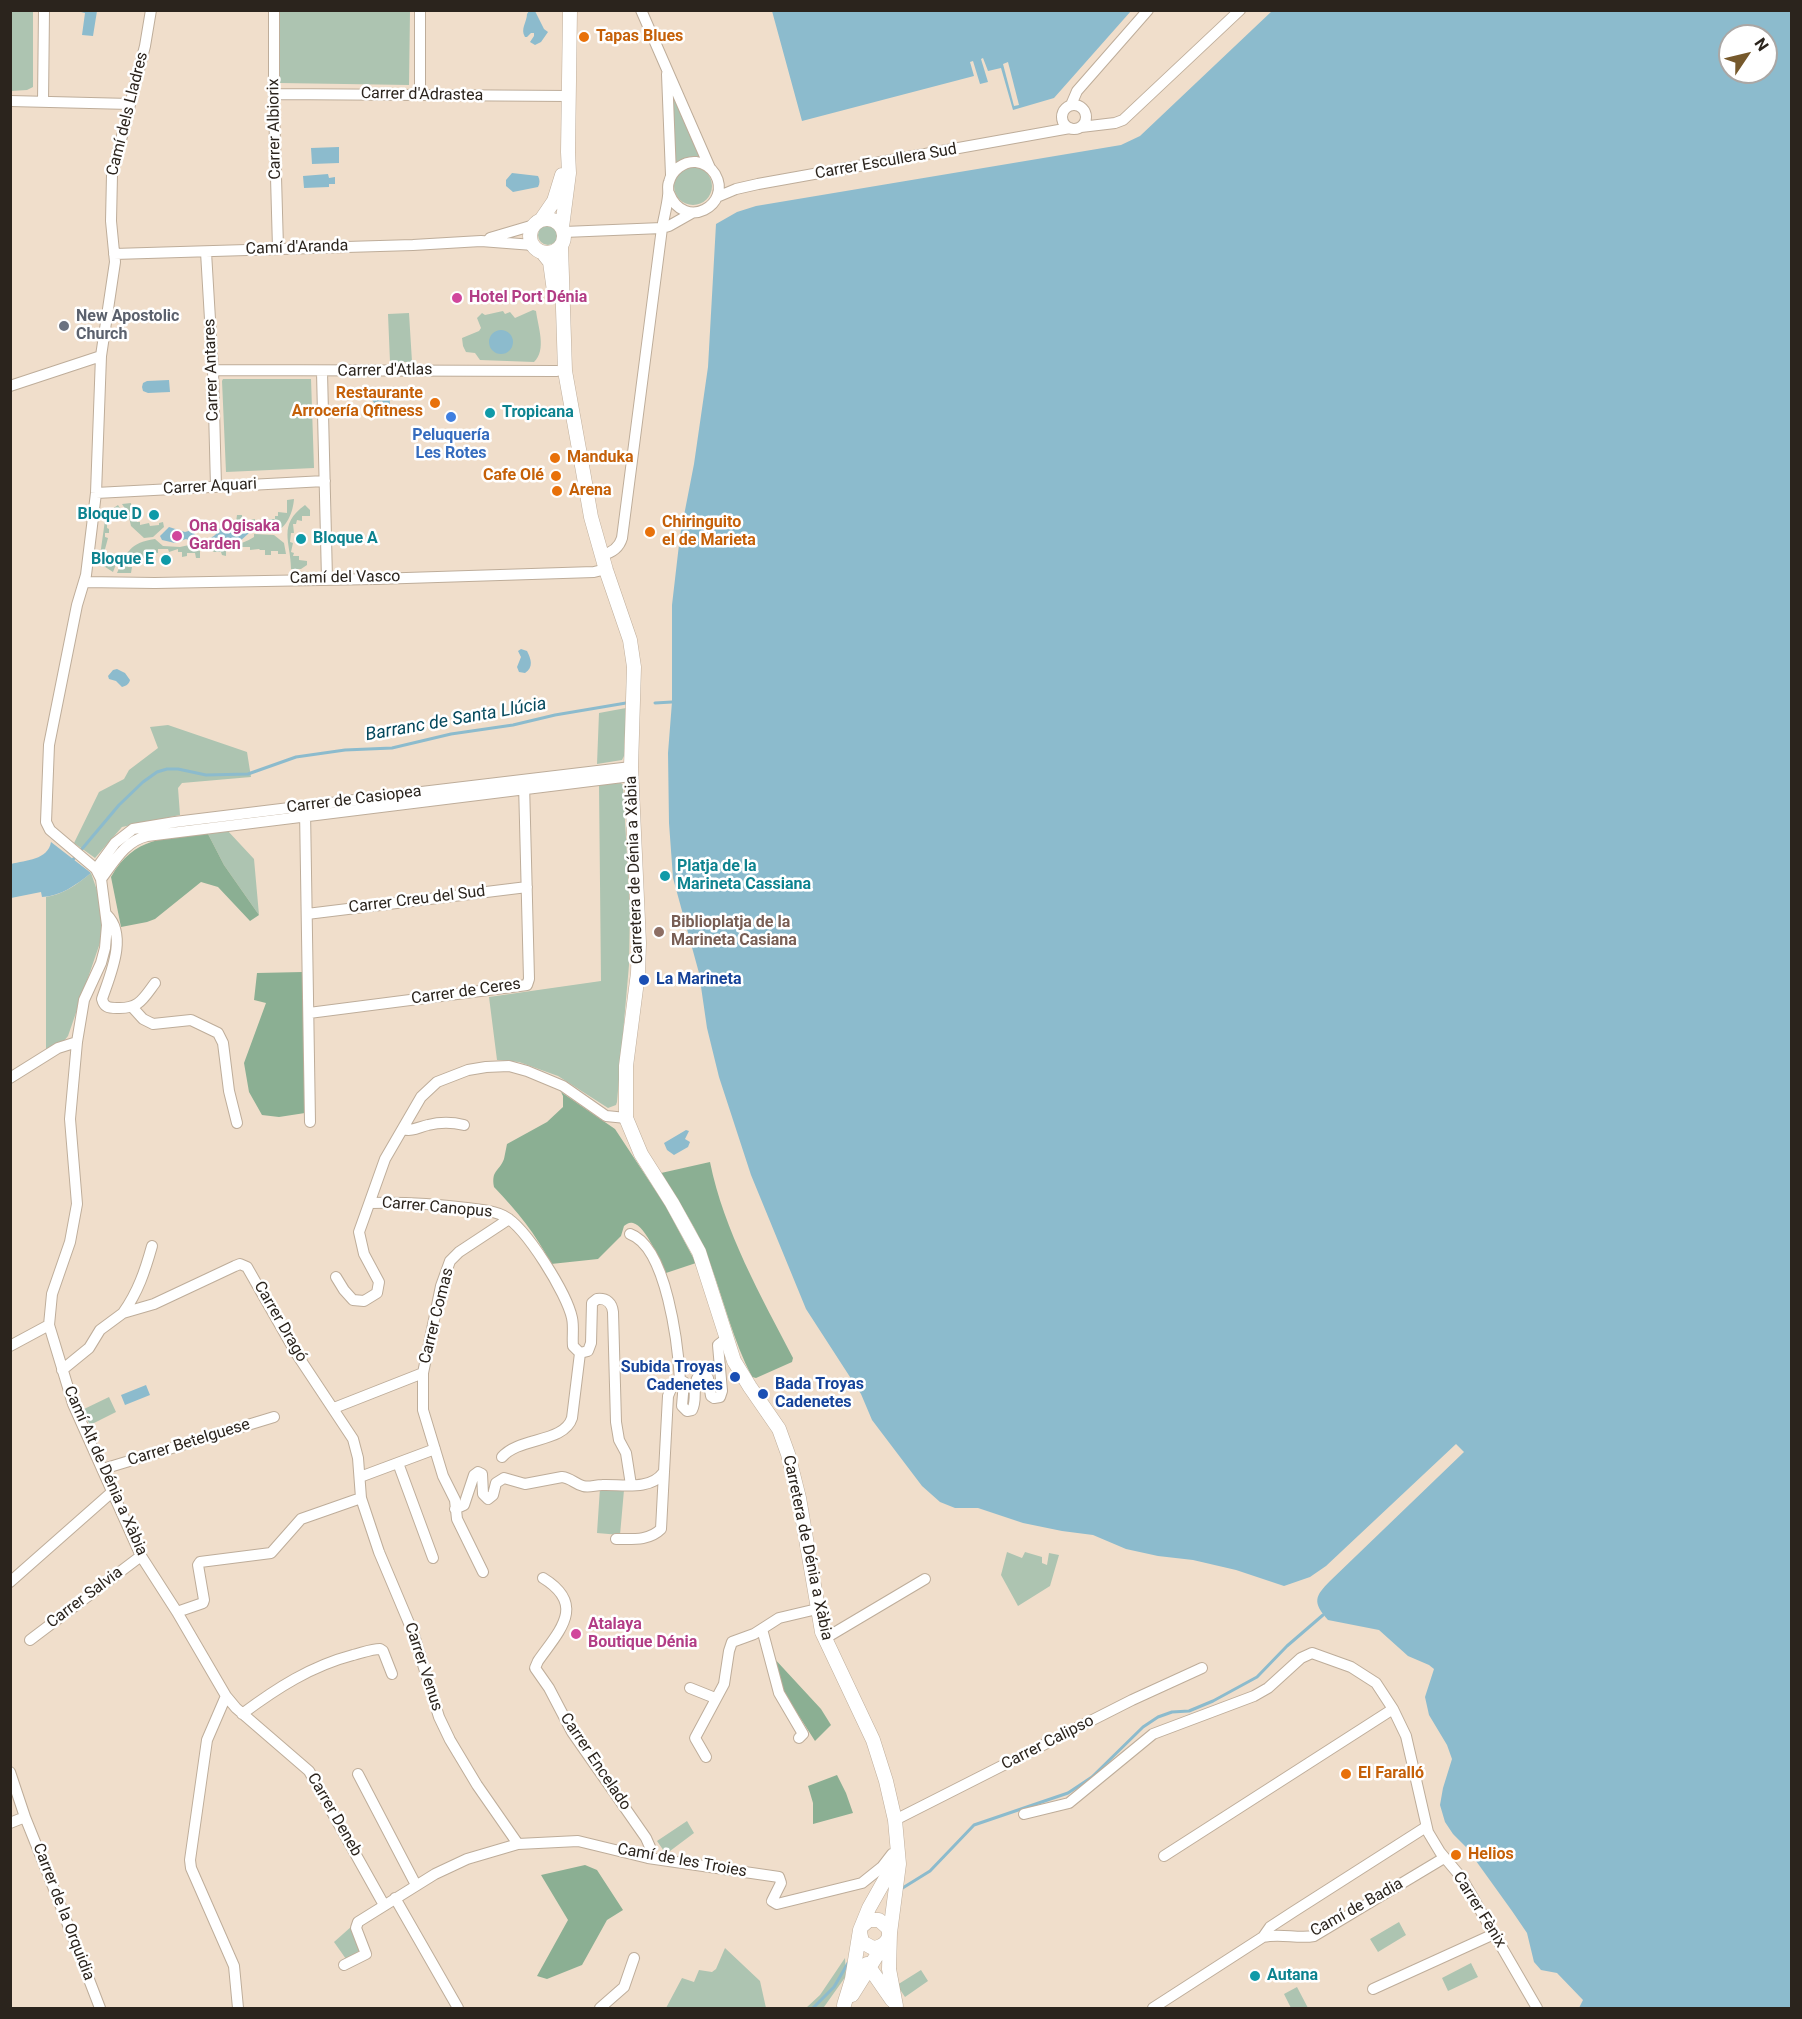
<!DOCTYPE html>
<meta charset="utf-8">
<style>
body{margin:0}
#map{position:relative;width:1802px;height:2019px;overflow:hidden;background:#f0decb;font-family:Roboto,sans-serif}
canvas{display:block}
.frame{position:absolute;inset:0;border:12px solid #2b241d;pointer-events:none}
.north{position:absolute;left:1718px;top:24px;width:60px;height:60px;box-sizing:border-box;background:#fff;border:2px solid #aaa7a5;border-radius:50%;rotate:55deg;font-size:16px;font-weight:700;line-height:24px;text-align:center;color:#2b241d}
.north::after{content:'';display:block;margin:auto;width:21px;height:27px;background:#76592c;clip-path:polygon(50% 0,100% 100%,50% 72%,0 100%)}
</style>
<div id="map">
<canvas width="1802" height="2019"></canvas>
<div class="frame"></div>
<div class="north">N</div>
</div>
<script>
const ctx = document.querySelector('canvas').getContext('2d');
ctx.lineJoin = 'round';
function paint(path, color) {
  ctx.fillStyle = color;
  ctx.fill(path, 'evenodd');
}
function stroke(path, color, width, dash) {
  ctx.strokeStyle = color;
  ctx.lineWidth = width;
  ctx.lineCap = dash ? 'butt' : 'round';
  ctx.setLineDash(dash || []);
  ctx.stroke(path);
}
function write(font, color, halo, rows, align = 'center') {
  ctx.font = font + ' Roboto,sans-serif';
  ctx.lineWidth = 5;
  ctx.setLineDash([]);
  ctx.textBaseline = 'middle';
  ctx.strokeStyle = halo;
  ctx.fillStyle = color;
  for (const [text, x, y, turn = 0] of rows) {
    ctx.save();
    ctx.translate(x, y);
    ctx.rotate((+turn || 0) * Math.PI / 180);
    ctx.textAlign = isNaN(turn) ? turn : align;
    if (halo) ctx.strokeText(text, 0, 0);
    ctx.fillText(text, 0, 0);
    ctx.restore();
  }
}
paint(new Path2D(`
 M11,10L33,11V87L27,90L11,91Z
 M280,11H410L409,85L280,83Z
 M673,95L700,158L688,157L675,163Z
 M674 186a19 19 0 1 1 38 0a19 19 0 1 1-38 0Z
 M538 235a10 10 0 1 1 20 0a10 10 0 1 1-20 0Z
 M533,310L536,311C538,327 547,350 534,362L480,360L475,353L466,352L463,346L462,338L479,331L481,328L477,318L482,313L485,315L503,311L505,314L510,312L515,318Z
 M409,313L412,362H390L388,314Z
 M223,379H311L314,468L226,472L222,381Z
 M294,499C293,512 287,529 273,532C268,533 262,532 257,531V529H254C249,524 243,521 236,522L237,515H242V518H245V521L255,519V521H265V519H275V516H278V512L287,513V500Z
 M131,503L132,517H136L137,522H140V525L149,523L150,526L159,525V523L163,522L164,527L153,537L144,538L131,526L128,513L122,504Z
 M118,505L126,518H118V514L111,513L110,518H107V528L109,529V533H105V537L108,538L104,553H106L105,558L113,559L114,556L119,557L113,572L99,563L106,513Z
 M305,505L310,510V516H302V521L297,520L296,524H293L294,533H291L290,542L293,543L291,552L294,553L293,556H299V560L307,561V565L301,569H291C291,542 277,525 305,505Z
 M254,534L274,535L284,543L286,554H278V551H271V555H265V550H260L259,549L250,550V547H242L241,551H237L236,549L226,551V556L222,555L221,552H214L211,550C227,545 240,546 254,537Z
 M155,539L163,546L180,547L189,545L200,551V558H196L195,553H187V556L182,557V552H178V549L169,552L168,549H158V553L148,551V554H144V558H138V555H131V562H128V567H132L131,573H117C127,552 129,543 155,539Z
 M626,708L624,756L622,760L597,764L599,713Z
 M168,725L247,752L251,777L182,783L178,788L180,815L122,827L95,858L74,843L99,792L124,779L129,770L158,748L150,727Z
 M621,783L623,785L630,908L629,965L617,1102L616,1105L608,1108L558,1076L519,1062L497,1060L489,997L601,981L599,785Z
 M227,830L254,859L259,915L224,865L207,832Z
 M91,873L100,899L102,937L68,1036L64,1041L46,1050V897C62,895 78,884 91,873Z
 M109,1397L116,1412L90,1425L82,1410Z
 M600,1488L624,1490L620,1535L597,1533Z
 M1007,1552L1022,1558L1025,1552L1042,1557V1563L1047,1565L1049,1553L1059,1555L1050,1586L1018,1606L1001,1575Z
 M687,1821L694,1833L666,1854L657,1841Z
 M1399,1922L1406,1935L1378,1952L1370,1939Z
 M352,1926L360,1949L359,1951L346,1959L334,1942Z
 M725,1948L760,1981L766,2008H666L682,1978L694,1982L699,1970L712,1972L716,1969Z
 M845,1958L846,1976L824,2007L806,2008L820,1995Z
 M1471,1963L1478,1977L1448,1991L1442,1978Z
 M921,1970L928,1981L905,1997L897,1985Z
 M1297,1987L1308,2008H1291L1284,1994Z`), '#adc4b1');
paint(new Path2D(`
 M207,832L224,865L259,915L250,921L218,887L201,882L155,919L147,922L121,927L111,877C134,836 165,839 207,832Z
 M303,972L305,1113L279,1117L262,1115L249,1092L244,1063L266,1003L254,1000L257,973Z
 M561,1092L615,1129L665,1205L696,1263L666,1273C660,1262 646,1226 633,1223C629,1222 627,1224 624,1226L621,1236L598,1259L551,1264C536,1234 517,1211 494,1187C491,1170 499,1172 504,1159C505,1154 506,1149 507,1144L547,1122L563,1107V1096Z
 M710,1162C724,1231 761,1296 793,1358L792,1362L756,1378L752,1377C733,1340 724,1301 710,1263C699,1231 679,1202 661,1173Z
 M772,1656L821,1709L831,1725L815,1741L781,1688Z
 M837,1775L846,1793L853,1813L813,1824V1803L808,1786Z
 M585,1865L597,1870L623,1910L607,1920L582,1965L547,1979L537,1976L568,1920L541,1875Z`), '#8baf93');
paint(new Path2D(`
 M81,11H97L93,36L82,35L85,13L81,12Z
 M529,11H535L544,29L548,32L541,42L535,45L530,42L534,36V33H531L527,37H525C520,29 527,22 527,14Z
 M772,11H1131L1054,98L1013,110L1001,68L988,71L983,58L981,59L988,82L980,84L973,61L970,62L974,76L802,121Z
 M1272,11H1791V2008H1579L1583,2000L1557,1973L1541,1970L1534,1962L1527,1933L1512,1911L1466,1847L1453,1834L1445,1822L1440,1805L1443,1788L1452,1759L1447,1745L1429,1715L1425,1697L1434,1669L1429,1665L1408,1656L1379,1630L1328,1620C1312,1602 1315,1596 1330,1581L1464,1452L1456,1444L1326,1566L1310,1577L1284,1586L1236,1570L1193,1560L1158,1556L1126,1549L1093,1535L1062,1531L1023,1523L978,1508H955L940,1502L922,1486L872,1420L861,1394L806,1309L751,1175L719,1077L707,1028L699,973L673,878L669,823L668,753L672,702V605L680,536L694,464L708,367L716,224L737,212L756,206L1121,145L1140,136ZM1730,36H1766V72H1730Z
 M339,147V163L312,164L311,148Z
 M512,173L538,176C540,180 540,183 538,187L513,192L506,186V180Z
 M328,174L329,178L335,177V184H329V187L304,188L303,176Z
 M489 342a12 12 0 1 1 24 0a12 12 0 1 1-24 0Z
 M169,380L170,392L148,393L143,391L142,387L143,383L147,381Z
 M384,387L389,389L390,404L386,407L382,401L375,404L372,400L374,392L381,393Z
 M169,527L185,532L192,530C199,544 214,541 220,528L224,532L234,527H242L249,533L239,542L222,540C215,545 203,552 194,545C191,543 189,540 186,539L175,543L162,540L160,536Z
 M521,649L527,651C531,659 534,667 525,673L519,672L517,667L521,657L518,651Z
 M117,669L125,673L130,680C129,684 126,686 122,687L116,681L109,679L108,676L113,670Z
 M51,842L91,873C76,885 61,896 42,897L41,892L11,898V864C26,860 48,860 51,842Z
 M686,1130L689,1131L685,1139L690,1142L688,1147L674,1155L667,1150L664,1143Z
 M146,1385L150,1395L125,1405L121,1395Z`), '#8cbbcd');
paint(new Path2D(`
 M1008,62L1019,105L1014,106L1003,64Z`), '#f0decb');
stroke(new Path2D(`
 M655,703L672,702
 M71,862L119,805L143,782L157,772L167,769H178L206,775L248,774L296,757L345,750L392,748L451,734L513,725L555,715L626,703
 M901,1889L930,1871L974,1825L1068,1793L1092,1777L1143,1727L1158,1717L1172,1712L1189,1711L1213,1701L1257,1677L1287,1646L1323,1615
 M813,2008L834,1987L848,1963`), '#8cbbcd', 3);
const minor = new Path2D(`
 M151,10L145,46L112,175L111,221L115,262L101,356L96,493L86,575L77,605L49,745L46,822L50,830L96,869L101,879L107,925L105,948L101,963L84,1000L77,1042L70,1119L77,1204L70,1242L52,1294L49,1325L73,1404L141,1556L177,1612L226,1696L207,1740L190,1860L191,1868L234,1966L238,2008
 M274,10V106L278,248
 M420,10V95
 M641,10L710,168
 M667,74L671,175
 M274,94L569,96
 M10,101L130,104
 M43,102L44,10
 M1062 117a12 12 0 1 1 24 0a12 12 0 1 1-24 0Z
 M1071,105L1077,91L1148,10
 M1081,127L1115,123L1123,120L1240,10
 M717,197L736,189L758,184L1070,128
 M564,232L662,228L669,226L692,213
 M490,238L534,225
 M206,252L213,370L216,487
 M114,254L413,245L481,241L533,245
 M213,370L557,371
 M322,372L327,579
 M10,386L101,356
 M96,493L325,481
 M602,555C611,553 619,548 622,538L662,228C664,217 667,206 668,196C669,191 667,186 669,182C672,170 684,161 696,162C704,163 711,168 715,174C733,205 684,232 669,193
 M84,582L155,583L375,579L594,572L606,569
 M305,810L310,1122
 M96,869L115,843L133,829L175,822L363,799L631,767
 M101,879C114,862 125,841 147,836L631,776
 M307,914L527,887
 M107,915C128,936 110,975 102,999C104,1007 108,1008 117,1008C139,1009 143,999 155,983
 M133,1008L143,1019L153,1024L191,1020L218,1033L223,1043L229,1091L237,1123
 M309,1013L527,985L529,979L524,783
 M10,1078L58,1048L77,1042
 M403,1129C412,1132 419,1127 428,1125C440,1122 452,1122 464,1125
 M370,1203C403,1202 435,1204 467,1208C479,1210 493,1210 504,1216C526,1227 567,1294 572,1318C574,1327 572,1337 573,1346L580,1353
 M630,1234C667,1247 678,1346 680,1380
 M336,1277L344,1290L353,1300L364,1301L377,1293L379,1282L364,1254L359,1232L385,1159L421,1097L437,1082L468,1070L486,1067L509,1066L527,1071L563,1086L606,1116L626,1118
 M123,1313C138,1292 145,1271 152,1246
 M10,1346L49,1325
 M62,1370L89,1348L100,1330L123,1313L154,1304L235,1266L240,1264L247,1267L296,1353L353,1439L358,1458L361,1498L379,1552L414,1635L439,1717L450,1740L477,1785L518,1844
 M334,1408L423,1373
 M502,1457C519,1437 564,1443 572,1418L580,1353L588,1351L591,1343L592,1303L597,1299C607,1298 612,1303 613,1312L616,1422L619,1440L626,1453L631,1485
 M398,1463L433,1558
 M103,1469L274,1417
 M360,1477L435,1449
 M455,1509L464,1505L474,1475L478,1472L482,1474L483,1494L488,1499L493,1495L496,1483L504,1478L525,1484L562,1477C571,1478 575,1484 583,1486C589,1488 595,1485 602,1485C621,1484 650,1491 663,1473
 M616,1539C632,1539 649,1541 661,1529L668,1396L673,1384L680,1380L684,1382L682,1406L687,1411L692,1410C698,1399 691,1386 699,1375L702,1374L708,1378L711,1396L714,1398L720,1397L722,1391L718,1345L727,1338
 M483,1572L457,1519L455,1500L443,1476L423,1410V1373L441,1286L450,1261L459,1252L509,1219
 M543,1578C587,1605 559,1631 538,1661L535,1668L549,1688L572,1732L646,1838L650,1847L648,1858
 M10,1582L112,1492
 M177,1612L203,1603L204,1600L198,1565L200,1562L271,1553L301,1519L361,1498
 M762,1629L779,1693L803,1734L799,1738
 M824,1639L925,1579
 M30,1640L141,1556
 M690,1688L715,1698
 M226,1696L236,1708L309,1771L384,1905
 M242,1714C277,1688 311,1666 353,1655C362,1653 371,1649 380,1649L383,1651L392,1674
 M706,1757L695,1738L724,1684L729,1651L732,1642L754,1634L779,1618L817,1609
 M10,1772L25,1817
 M358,1774L416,1885
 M1024,1814L1069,1803L1153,1734L1254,1696L1268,1688L1301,1658L1312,1653L1351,1667L1376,1683L1393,1709L1406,1736L1428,1832L1440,1852L1461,1877L1537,2008
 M895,1820L1132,1700L1202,1668
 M10,1823L25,1817L58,1899L100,2008
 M1164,1856L1393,1709
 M395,1898L458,2008
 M1263,1937C1280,1933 1298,1939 1314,1936L1444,1858
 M344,1965L366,1954L356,1928L358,1922L435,1874L467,1859L518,1844L578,1841L648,1858L779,1877L781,1883L772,1901L777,1904L862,1883L882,1867L892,1854
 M1373,1989L1494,1934
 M600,2008L624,1987L634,1958
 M1153,2008L1263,1937L1270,1927L1293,1912L1426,1827`);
const tertiary = new Path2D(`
 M530 236a17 17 0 1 1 34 0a17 17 0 1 1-34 0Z
 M541,220L554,201L562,175
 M562,227L569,173L568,152L570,10
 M561,246L565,371L584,477L591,517L606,570L630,640L634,667L631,767L639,943L638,973L626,1066V1118L641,1154L672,1203L699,1252L734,1361L750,1387L779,1429L788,1454L799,1498L822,1632L873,1740L886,1781L895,1820L899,1864L890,1933L889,1969L896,2006
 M542,252L550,262L554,291
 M860,1932L862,1942L873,1948C884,1947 892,1939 888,1928L879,1920H869L862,1926
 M867,1964L892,2000
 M852,1995L884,1944
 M844,2005L852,1979L860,1930L869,1908L887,1876L895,1858`);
stroke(minor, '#bead9a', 12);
stroke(tertiary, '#bead9a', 15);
stroke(minor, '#fff', 10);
stroke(tertiary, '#fff', 14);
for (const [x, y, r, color] of [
 [584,37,6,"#e8710a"],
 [457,298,6,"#d1479c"],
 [64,326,6,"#6b7280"],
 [435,403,6,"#e8710a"],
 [490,413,6,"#0f9aa8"],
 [451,417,6,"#3f7fe0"],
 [555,458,6,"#e8710a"],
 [556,476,6,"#e8710a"],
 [557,491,6,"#e8710a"],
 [154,515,6,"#0f9aa8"],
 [650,532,6,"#e8710a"],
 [177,536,6,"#d1479c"],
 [301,539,6,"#0f9aa8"],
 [166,560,6,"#0f9aa8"],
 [665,876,6,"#0f9aa8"],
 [659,932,6,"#8d6e63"],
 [644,980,6,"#1a4fb4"],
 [735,1377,6,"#1a4fb4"],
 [763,1394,6,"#1a4fb4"],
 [576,1634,6,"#d1479c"],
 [1346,1774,6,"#e8710a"],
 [1456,1855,6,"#e8710a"],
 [1255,1976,6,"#0f9aa8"]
]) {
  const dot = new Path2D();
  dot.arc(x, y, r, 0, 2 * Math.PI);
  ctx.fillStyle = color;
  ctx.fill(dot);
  stroke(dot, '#fff', 2);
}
write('bold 16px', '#c56008', '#fff', [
 ["Tapas Blues",596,37],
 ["Restaurante",423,394,"right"],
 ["Arrocería Qfitness",423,412,"right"],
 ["Manduka",567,458],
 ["Cafe Olé",544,476,"right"],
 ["Arena",569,491],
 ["Chiringuito",662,523],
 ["el de Marieta",662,541],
 ["El Faralló",1358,1774],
 ["Helios",1468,1855]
], 'left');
write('16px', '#2b241d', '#fff', [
 ["Carrer d'Adrastea",422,95,1],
 ["Camí dels Lladres",128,114,-76],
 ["Carrer Albiorix",275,129,-91],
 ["Carrer Escullera Sud",886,162,-10],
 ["Camí d'Aranda",297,248,-2],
 ["Carrer Antares",212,370,-92],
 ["Carrer d'Atlas",385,371,-1],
 ["Carrer Aquari",210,487,-3],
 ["Camí del Vasco",345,578,-1],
 ["Carrer de Casiopea",354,800,-7],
 ["Carretera de Dénia a Xàbia",635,870,-92],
 ["Carrer Creu del Sud",417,900,-7],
 ["Carrer de Ceres",466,992,-8],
 ["Carrer Canopus",437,1208,5],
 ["Carrer Comas",437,1316,-76],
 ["Carrer Dragó",280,1322,60],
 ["Carrer Betelguese",189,1443,-17],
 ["Camí Alt de Dénia a Xàbia",105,1471,66],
 ["Carretera de Dénia a Xàbia",807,1548,78],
 ["Carrer Salvia",85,1598,-37],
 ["Carrer Venus",423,1667,72],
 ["Carrer Calipso",1048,1743,-27],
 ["Carrer Encelado",595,1762,56],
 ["Carrer Deneb",334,1815,60],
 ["Camí de les Troies",682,1861,10],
 ["Camí de Badia",1357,1908,-29],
 ["Carrer Fènix",1479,1910,58],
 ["Carrer de la Orquidia",63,1912,69]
]);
write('bold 16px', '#b23c85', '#fff', [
 ["Hotel Port Dénia",469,298],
 ["Ona Ogisaka",189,527],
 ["Garden",189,545],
 ["Atalaya",588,1625],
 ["Boutique Dénia",588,1643]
], 'left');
write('bold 16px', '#5b616d', '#fff', [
 ["New Apostolic",76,317],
 ["Church",76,335]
], 'left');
write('bold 16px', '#0d838f', '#fff', [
 ["Tropicana",502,413],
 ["Bloque D",142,515,"right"],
 ["Bloque A",313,539],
 ["Bloque E",154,560,"right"],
 ["Platja de la",677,867],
 ["Marineta Cassiana",677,885],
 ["Autana",1267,1976]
], 'left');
write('bold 16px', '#366cbe', '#fff', [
 ["Peluquería",451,436],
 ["Les Rotes",451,454]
]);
write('bold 16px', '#785e54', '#fff', [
 ["Biblioplatja de la",671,923],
 ["Marineta Casiana",671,941]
], 'left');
write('bold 16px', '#164399', '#fff', [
 ["La Marineta",656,980],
 ["Subida Troyas",723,1368,"right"],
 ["Cadenetes",723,1386,"right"],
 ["Bada Troyas",775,1385],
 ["Cadenetes",775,1403]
], 'left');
write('italic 18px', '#04485c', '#fff', [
 ["Barranc de Santa Llúcia",456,720,-10]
]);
</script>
